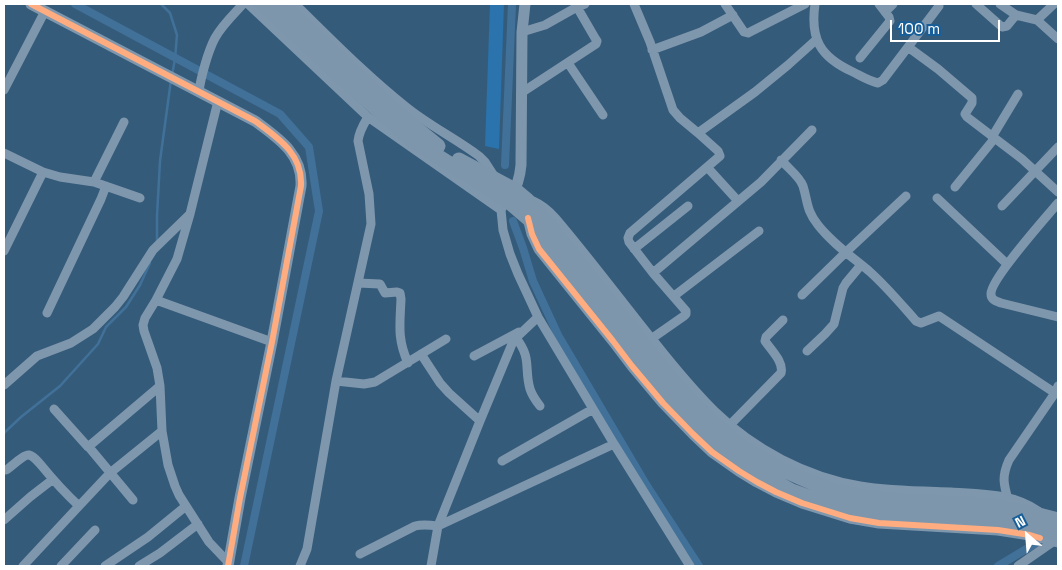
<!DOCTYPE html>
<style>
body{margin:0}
#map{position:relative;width:1062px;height:570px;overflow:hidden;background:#355b7b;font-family:"Space Grotesk",sans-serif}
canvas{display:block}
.frame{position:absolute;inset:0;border:5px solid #fff;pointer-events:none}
.north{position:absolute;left:1002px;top:510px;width:50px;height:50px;-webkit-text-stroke:4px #185e98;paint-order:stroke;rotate:333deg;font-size:14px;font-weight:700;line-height:20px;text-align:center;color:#fff}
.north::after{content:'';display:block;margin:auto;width:18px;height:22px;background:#fff;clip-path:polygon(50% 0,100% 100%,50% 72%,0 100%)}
.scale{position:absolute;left:890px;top:20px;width:110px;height:22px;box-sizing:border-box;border:2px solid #fff;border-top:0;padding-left:6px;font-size:15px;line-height:18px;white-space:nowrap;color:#fff;-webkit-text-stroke:4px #185e98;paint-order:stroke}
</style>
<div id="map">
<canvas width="1062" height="570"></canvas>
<div class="frame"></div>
<div class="north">N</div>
<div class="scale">100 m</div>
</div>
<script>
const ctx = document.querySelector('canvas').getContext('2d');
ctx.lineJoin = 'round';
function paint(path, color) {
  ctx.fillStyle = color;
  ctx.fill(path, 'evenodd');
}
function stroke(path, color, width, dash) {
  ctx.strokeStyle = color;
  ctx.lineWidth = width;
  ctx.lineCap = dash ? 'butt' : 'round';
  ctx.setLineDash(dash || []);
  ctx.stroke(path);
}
paint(new Path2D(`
 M490,4H504L499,149L485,146Z`), '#2a73ac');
stroke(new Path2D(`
 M161,4L170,13L177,35L175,59L172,75
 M157,241V216L160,161L171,80
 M4,433L21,417L60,386L98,344L106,327L126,307L140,285L150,263`), '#417199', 2.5);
stroke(new Path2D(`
 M75,4L280,114L309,147L319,211L244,566
 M505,165L512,4
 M513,221L523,248L533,281L558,335L647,486L699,566
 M998,566L1043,539`), '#417199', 8);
stroke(new Path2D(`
 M248,4L368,117
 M295,4C331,39 366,75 405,106C428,125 455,138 479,156L485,162L494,176
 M634,4L650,42L673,110L680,118L698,133
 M725,4L744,32L748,33L805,4
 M815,4C810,39 820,57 853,72C861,76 869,81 878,83L883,80L908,47L938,69L972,98V103L965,114L967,117L1022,159L1058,192
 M976,4L1002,27L1007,26L1016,15
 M1000,4L1016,15L1037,20L1058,39
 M885,12L893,4
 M1037,20L1054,4
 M522,32L545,25L577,7L585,4
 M908,47L939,6
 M652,50L701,32L733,15
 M860,58L890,21L889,17L879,4
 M568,63L603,115
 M4,90L45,11
 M199,91C201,77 208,51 215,38C222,25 234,14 243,4
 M521,93L596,44L597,41L595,38L577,7
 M218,101L190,214L177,259L156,300L145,318L143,325L144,331L157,368L160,386L162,431L168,465L175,486L179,495L209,542L228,562
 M992,137L1018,94
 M4,153L43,172L60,177L94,182L140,198
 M781,160C788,168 800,177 803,186C808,202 806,210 818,225C832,243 851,256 869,271C886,286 901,304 916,321L921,323L939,316L1055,393
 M707,167L738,201
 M94,182L124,122
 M955,187L994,139
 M937,198L1007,264
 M1058,203C1047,216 990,280 991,294C991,300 996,301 1001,303L1058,317
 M504,205L501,210L503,230L510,254L518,274L538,317L614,444
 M1002,206L1058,147
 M634,249L688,206
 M4,251L43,172
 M653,273L761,182L812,130
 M358,283L380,284L385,293L397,292L400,293L401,299C400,324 397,339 408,363
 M802,295L845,253L906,196
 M674,296L759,231
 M156,300L272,342
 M47,313L101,199L106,186
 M538,317L519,335L512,344L480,421L438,526L614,444L690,566
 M516,338C532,358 524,368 530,389C532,395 536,401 540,406
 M651,339L684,316L686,314V311L653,273L629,242L628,238L630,233L720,156L718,151L698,133L755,92L788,65L817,39
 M807,351L825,334L834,324L843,288L846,283L861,265
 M421,354L440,383L449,393L480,421
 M474,356L519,332
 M336,381L364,384L375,382L446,339
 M4,385L37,356L71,343L93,329L115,307L123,297L153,250L189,215
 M54,409L88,447L160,386
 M725,430L781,373C784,362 771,350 765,341L766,337L783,320
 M88,446L133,500
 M502,461L593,409
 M6,470C11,467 24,454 29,455C34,456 38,462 41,465C54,481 65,493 79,506L110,473L162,431
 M1009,503C1004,485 1001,478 1009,460L1055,393L1058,386
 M4,520L30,497L52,480
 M360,554L415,526C423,524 430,525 438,526L431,566
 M23,566L79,506
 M61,566L95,530
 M105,566L148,537L186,506
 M139,566L160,553L198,524
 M300,566L307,549L336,381L371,224L369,194L358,141C359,132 363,125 368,117L501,210
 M1018,566L1054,541`), '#7f97ad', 9);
stroke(new Path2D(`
 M31,4L255,121C278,138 303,154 301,186L272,342L240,498L228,566
 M511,195C518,186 520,176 521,165L522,32L525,4
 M533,202C542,206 548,211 555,219C589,259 621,302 654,343C673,367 692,390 714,412C753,450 806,478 860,487C890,492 920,492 951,493C982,495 1011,494 1038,512
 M528,218L532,234L539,249L613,341L632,366L663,403L693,434L712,452L739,471L757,482L776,492L802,503L850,518L879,523L998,530L1030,535L1040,538
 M1046,539L1058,542`), '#7f97ad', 11);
stroke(new Path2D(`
 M263,4L344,80L412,140L507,200L535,224L662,391L693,423L733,457L768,478L792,491L822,502L849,509L872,512L967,516L1013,523L1058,533
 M282,4L395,111L438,146
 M459,160L515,190L527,200L538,211C567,248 596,284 625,321C659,365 694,411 740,445C758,458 779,468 799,477C815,484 832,491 849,494C889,503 929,501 969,504C1000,506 1029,512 1058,520`), '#7e96ab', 15);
stroke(new Path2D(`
 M31,4L255,121C278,138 303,154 301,186L272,342L240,498L228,566
 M528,218L532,234L539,249L613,341L632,366L663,403L693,434L712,452L739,471L757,482L776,492L802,503L850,518L879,523L998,530L1030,535L1040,538`), '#ffac80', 6);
</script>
